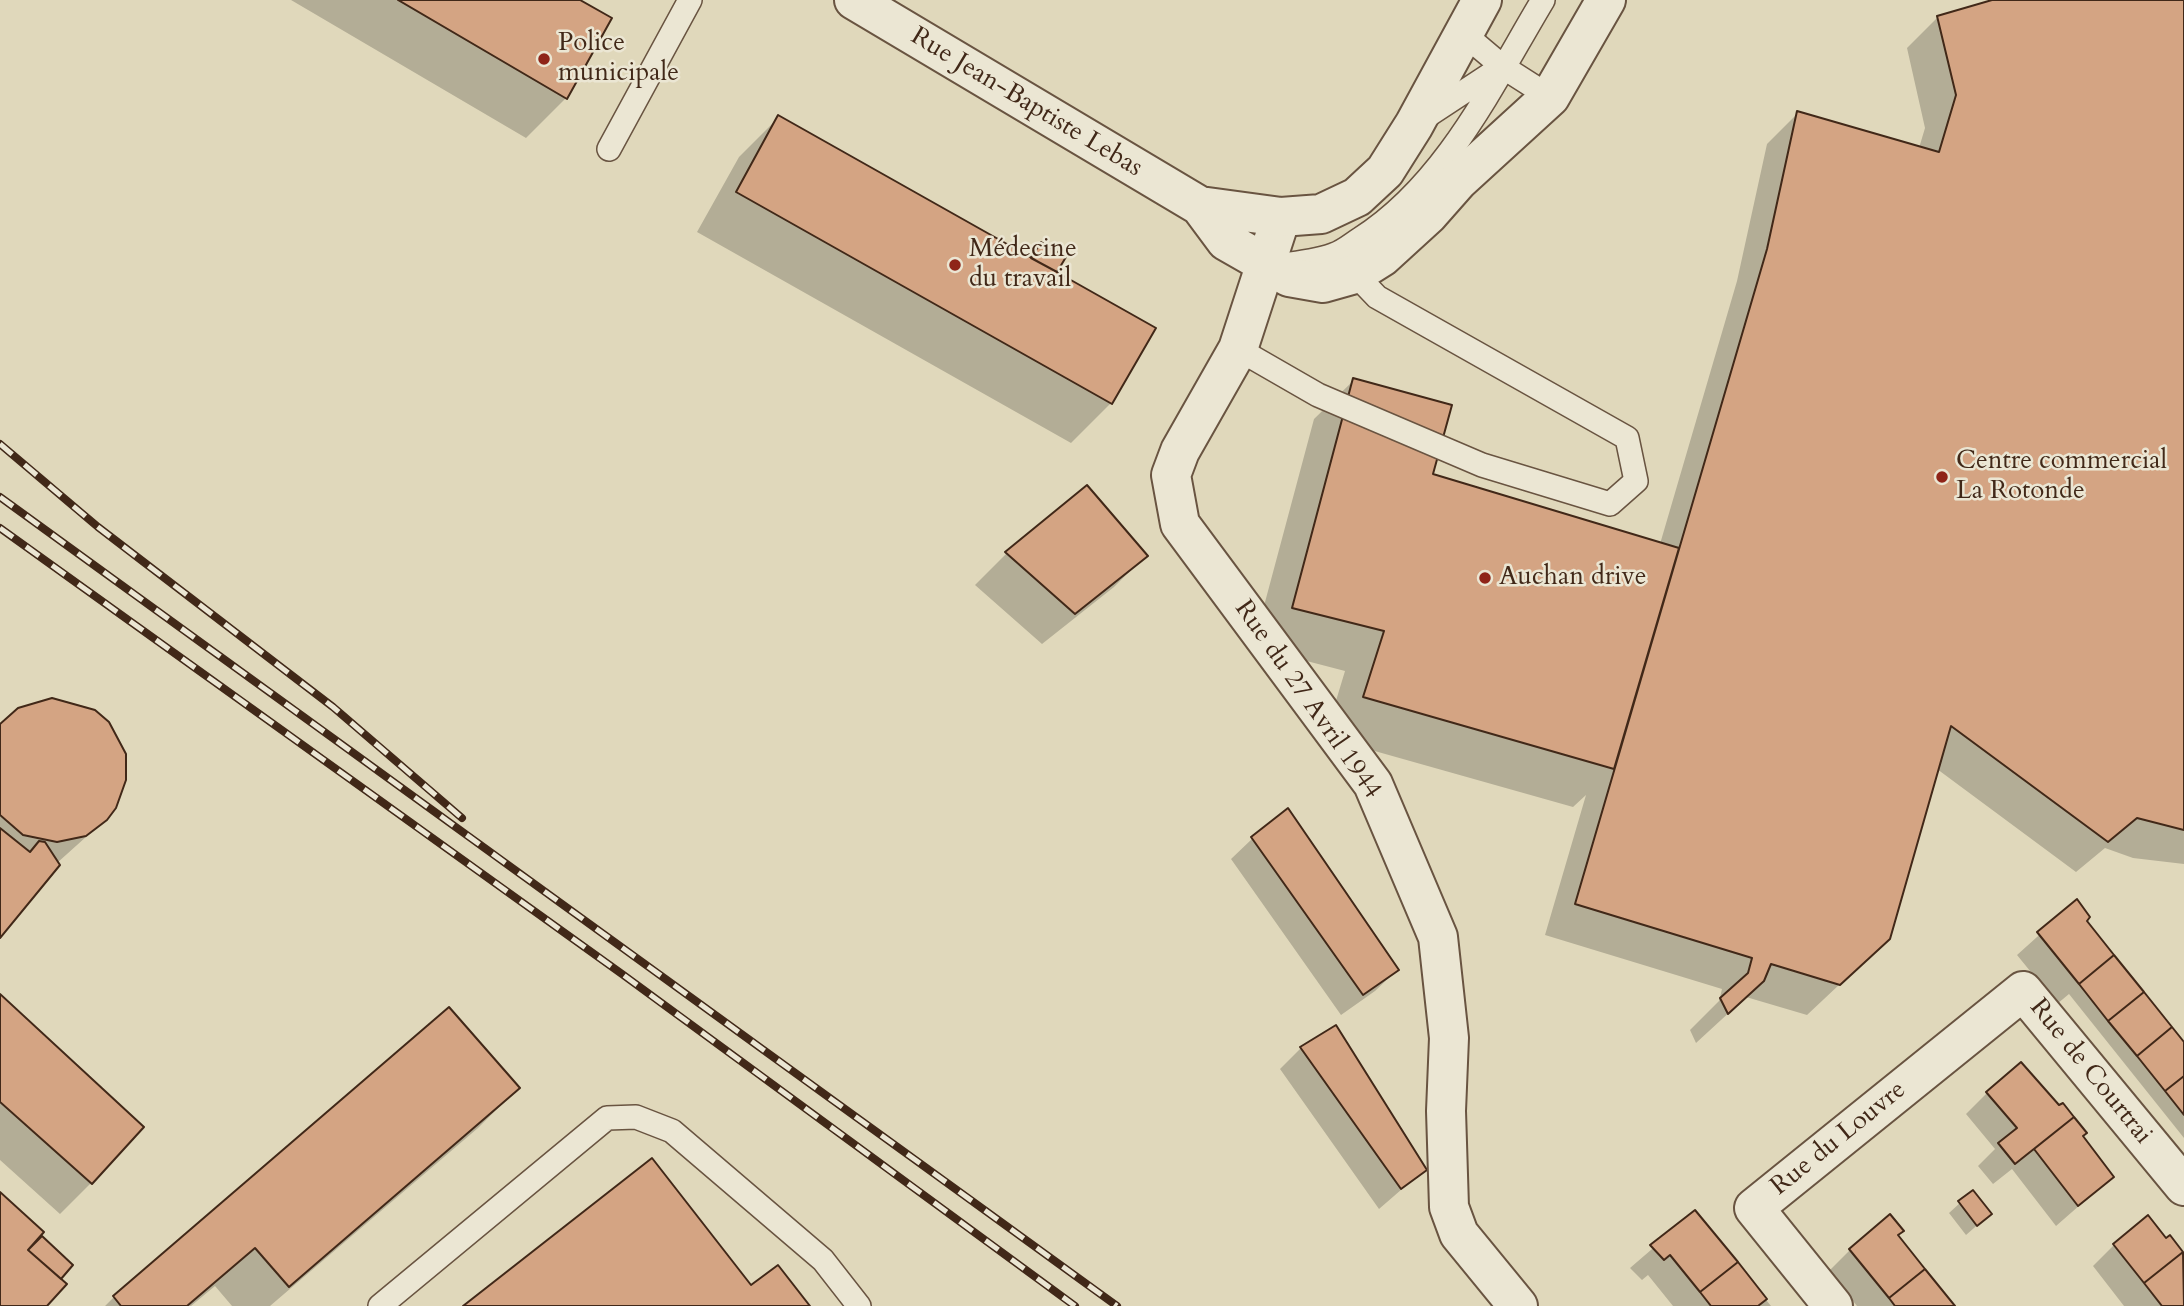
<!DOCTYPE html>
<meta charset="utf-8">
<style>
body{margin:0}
canvas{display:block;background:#e0d8bb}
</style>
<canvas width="2184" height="1306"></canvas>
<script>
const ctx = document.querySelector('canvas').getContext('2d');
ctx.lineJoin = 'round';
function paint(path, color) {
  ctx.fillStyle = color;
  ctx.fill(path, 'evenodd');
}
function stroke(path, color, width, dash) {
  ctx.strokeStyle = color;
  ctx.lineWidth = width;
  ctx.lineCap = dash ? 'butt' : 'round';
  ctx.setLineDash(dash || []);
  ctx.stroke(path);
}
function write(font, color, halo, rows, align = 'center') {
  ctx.font = font + ' Cardo,serif';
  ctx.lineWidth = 5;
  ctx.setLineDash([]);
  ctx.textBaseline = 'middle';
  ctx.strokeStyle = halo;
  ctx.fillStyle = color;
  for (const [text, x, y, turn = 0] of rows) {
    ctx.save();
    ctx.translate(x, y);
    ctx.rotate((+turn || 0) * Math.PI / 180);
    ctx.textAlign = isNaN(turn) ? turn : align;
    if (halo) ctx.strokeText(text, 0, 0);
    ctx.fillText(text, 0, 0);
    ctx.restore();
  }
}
paint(new Path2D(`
 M291,0H577L566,98L526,138Z
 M1998,0H2184V864L2133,858L2105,848L2076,872L1937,769L1889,938L1807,1015L1746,997L1696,1043L1690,1030L1719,1001L1722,989L1545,935L1586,795L1573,807L1325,737L1345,671L1253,647L1314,419L1354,380L1431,476L1660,544L1737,281L1767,144L1798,113L1919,148L1925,128L1907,48L1938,17Z
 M779,117L1028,258L1041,244L1056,271L1111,403L1071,443L697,232L739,157Z
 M1086,488L1145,556L1114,587L1042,644L975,585L1006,554Z
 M61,700L87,707L108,723L106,819L57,863L0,935V728L35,703Z
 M1253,838L1397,970L1375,991L1341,1015L1231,859Z
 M2077,901L2085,921L2184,1045V1138L2069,994L2057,1004L2017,955Z
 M0,997L91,1183L60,1214L0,1160Z
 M1301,1048L1424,1170L1379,1209L1280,1069Z
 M518,1088L478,1128L270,1306H232L215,1286L191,1306H105L114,1297Z
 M1987,1093L2058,1108L2062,1105L2112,1177L2056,1226L2012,1169L1993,1184L1978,1166L1995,1149L1966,1114Z
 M1960,1203L1990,1214L1966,1235L1949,1213Z
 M1695,1212L1771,1306H1673L1648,1275L1642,1280L1630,1268Z
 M1896,1236L1953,1306H1857L1829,1271L1850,1250Z
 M2170,1237L2184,1255V1306H2124L2093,1266L2114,1245L2165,1240Z`), '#0003');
const building = new Path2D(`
 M398,0H580L612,18L567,99Z
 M1992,0H2184V830L2137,818L2108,842L1951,726L1890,939L1840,985L1771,964L1764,981L1728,1014L1720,998L1748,973L1752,958L1575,904L1767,249L1797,111L1939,152L1956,95L1937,16Z
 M778,115L1156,328L1112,404L736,192Z
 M1041,242L1066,257L1057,272L1031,258Z
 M1353,378L1452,405L1433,474L1679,548L1614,769L1363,697L1384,631L1292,608Z
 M1087,485L1148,556L1075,614L1005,552Z
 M52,698L95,710L109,722L126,754V780L116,808L107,820L86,836L57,842L23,835L0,815V724L18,708Z
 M1288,808L1399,970L1363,995L1251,837Z
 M0,828L30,852L39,841L45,842L60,865L0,938Z
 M2077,899L2090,917L2087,921L2114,955L2079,984L2037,932Z
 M2114,955L2144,992L2108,1021L2079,984Z
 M2144,992L2172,1027L2137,1056L2108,1021Z
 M0,994L144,1127L92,1184L0,1102Z
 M449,1007L520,1088L289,1287L255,1248L187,1306H121L113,1296Z
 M1336,1025L1427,1170L1401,1189L1300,1047Z
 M2172,1027L2184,1042V1076L2165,1091L2137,1056Z
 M2021,1062L2059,1105L2063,1103L2074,1117L2015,1164L1998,1143L2017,1128L1986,1092Z
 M2184,1076V1115L2165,1091Z
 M2074,1117L2087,1133L2083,1136L2114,1177L2078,1206L2034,1149Z
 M652,1158L751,1285L778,1265L810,1306H463Z
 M1973,1190L1992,1214L1977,1226L1958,1201Z
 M0,1192L44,1232L28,1250L67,1284L47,1306H0Z
 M1695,1210L1738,1262L1700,1292L1670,1255L1664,1260L1650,1245Z
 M1890,1214L1904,1231L1898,1235L1925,1269L1889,1298L1849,1249Z
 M2148,1215L2166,1238L2170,1235L2183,1252L2144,1283L2113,1244Z
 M42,1236L73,1265L61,1279L28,1250Z
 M2183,1252L2184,1306H2162L2144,1283Z
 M1738,1262L1767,1299L1758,1306H1711L1700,1292Z
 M1925,1269L1955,1306H1895L1889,1298Z`);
paint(building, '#d4a483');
stroke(building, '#412818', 2);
const service = new Path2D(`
 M1464,34L1503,67L1550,97
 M1424,118L1497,70
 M609,149L690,0
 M1281,265C1299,263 1316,261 1333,255C1343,252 1352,244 1360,239C1446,184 1492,85 1543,0
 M1238,349L1318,395L1482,465L1610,504L1636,481L1627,438L1377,297L1355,274
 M380,1306L607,1118L636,1117L672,1131L823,1260L859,1306`);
const minor = new Path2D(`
 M1281,217L1238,349L1180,451L1171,475L1180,524L1373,784L1438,937L1449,1038L1446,1111L1449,1207L1459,1234L1518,1306
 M1833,1306L1754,1208L2023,991L2184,1186`);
const tertiary = new Path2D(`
 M854,0L1200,206L1281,217L1321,214L1357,197L1385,171L1414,125L1482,0
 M1200,206L1226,241L1289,277L1323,283L1355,274L1382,257L1428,215L1458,181L1550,97L1606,0`);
stroke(service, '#695441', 26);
stroke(minor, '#695441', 42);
stroke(tertiary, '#695441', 42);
stroke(service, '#ebe6d3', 23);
stroke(minor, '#ebe6d3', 38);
stroke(tertiary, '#ebe6d3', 38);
const rail = new Path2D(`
 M0,444L98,527L333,707L462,818
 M0,497L1117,1306
 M0,528L622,974L1075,1306`);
stroke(rail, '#412818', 8);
stroke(rail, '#ebe6d3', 5, [16]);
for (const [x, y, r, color] of [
 [544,59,7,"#8f2418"],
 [955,265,7,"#8f2418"],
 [1942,477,7,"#8f2418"],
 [1485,578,7,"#8f2418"]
]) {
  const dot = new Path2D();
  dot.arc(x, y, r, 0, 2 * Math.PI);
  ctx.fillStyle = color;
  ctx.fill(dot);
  stroke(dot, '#ebe6d3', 2.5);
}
write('26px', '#412818', '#ebe6d3', [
 ["Police",558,44],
 ["municipale",558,74],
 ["Médecine",969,250],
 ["du travail",969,280],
 ["Centre commercial",1956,462],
 ["La Rotonde",1956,492],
 ["Auchan drive",1499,578]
], 'left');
write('26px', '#412818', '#ebe6d3', [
 ["Rue Jean-Baptiste Lebas",1026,103,31],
 ["Rue du 27 Avril 1944",1307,700,55],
 ["Rue de Courtrai",2090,1072,51],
 ["Rue du Louvre",1839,1139,-39]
]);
</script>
